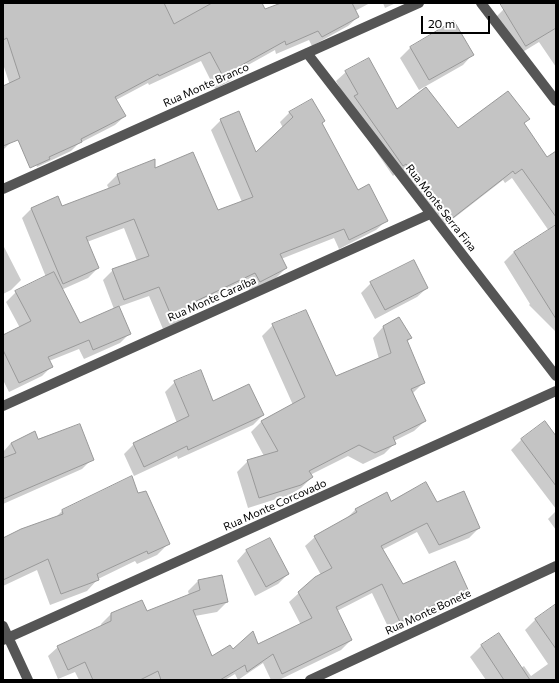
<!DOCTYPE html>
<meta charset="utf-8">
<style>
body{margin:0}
#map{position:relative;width:559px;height:683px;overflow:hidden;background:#fff;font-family:Commissioner,sans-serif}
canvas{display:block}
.frame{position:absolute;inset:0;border:4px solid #000;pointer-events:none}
.scale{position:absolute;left:421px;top:16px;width:69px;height:18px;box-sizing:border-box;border:2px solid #000;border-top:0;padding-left:5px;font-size:12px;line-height:14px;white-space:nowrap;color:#000;-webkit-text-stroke:3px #fff;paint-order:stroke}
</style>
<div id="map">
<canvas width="559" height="683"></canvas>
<div class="frame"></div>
<div class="scale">20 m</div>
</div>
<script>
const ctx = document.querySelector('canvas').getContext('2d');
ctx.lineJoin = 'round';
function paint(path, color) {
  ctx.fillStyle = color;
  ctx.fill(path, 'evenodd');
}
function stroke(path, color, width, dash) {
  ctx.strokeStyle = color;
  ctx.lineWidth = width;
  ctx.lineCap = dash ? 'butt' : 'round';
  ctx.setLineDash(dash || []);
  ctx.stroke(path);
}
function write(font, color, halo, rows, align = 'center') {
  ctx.font = font + ' Commissioner,sans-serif';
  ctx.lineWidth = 4;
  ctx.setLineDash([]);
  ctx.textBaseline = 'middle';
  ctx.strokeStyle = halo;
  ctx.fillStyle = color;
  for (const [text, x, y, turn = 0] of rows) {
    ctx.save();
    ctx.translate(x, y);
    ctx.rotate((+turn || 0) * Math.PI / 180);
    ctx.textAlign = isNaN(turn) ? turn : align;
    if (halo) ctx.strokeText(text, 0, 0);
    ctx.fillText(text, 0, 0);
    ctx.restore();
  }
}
paint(new Path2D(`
 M3,3H210L211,5L218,3H261L265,11L283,3H370L355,11L358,17L348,26L312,46L309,40L276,54L275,50L241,69L242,71L232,80L215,89L201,61L149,85L148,83L116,100L125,116L115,125L78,144L71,151L37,167L3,64Z
 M383,3H396L385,8Z
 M514,3H556V67L539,42L516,56L494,19L504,9Z
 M454,23L472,55L463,65L419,90L400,58L410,48Z
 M346,72L397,111L458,130L528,119L523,124L547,158L556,152V332L529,305L530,304L504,262L514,252L549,231L512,178L505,183L503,180L440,229L396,173L393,176L345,106L348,103L336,81Z
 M290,112L324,121L322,124L358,191L386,221L376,230L339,249L334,238L281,259L286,268L276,278L250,292L245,282L189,309L190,312L180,322L163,329L149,296L118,307L130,333L120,343L84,359L79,349L49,361L51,367L42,376L9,392L3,380V336L20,328L6,302L16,292L46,277L22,218L32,208L62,207L109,189L107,185L117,175L154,161V169L217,212L242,202L211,130L221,120L256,154L283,128L280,122ZM124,228L137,261L113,270L103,280L114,309L79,324L61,290L88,278L98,268L87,242Z
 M3,126L11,142L3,150Z
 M3,245L21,280L11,290L3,294Z
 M414,261L427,288L417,297L375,319L361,293L371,283Z
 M273,325L335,378L379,359L373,338L383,327L411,338L407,342L424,382L413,393L425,421L414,431L394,441L395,443L384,454L363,464L348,456L310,475L312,477L301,488L289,495L248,508L237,472L248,461L264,456L251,432L262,421L293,405L262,336Z
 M175,382L212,402L263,415L253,425L178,459L177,456L134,476L124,454L134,444L177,423L165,392Z
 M545,422L556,438V509L511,450L521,440Z
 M38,441L92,459L82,469L3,504V459H4L3,452L11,443Z
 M137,494L168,544L157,555L137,564L135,561L98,579L87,591L50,605L37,570L3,586V539L55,518L62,511Z
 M391,502L436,504L479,528L469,538L429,554L417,532L382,550L402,585L469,593L459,603L430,617L428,613L390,631L372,593L337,611L351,640L341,650L279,680H271L263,663L238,680L235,674L225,680H79L75,672L58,679L48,656L58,647L102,627L101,624L111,614L147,613L189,595L188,591L198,581L227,602L217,612L195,616L212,658L232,651L258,645L301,625L289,602L299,593L321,575L305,546L315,537L346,519L356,509Z
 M556,511V530L548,519Z
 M269,539L288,574L278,584L255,596L237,561L246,551Z
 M556,614V680H486L470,657L481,646L498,635L521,668L524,666L531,676L548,664L525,630L536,619Z`), '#0003');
const building = new Path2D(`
 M3,3H164L174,24L212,3H262L265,9L281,3H352L359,17L322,37L318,31L286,45L285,41L240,66L243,71L225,80L210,52L159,76L158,74L115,97L126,116L81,139L82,142L49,157L50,159L30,168L18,140L3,146V86L20,78L7,38L3,40Z
 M500,3H556V28L526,46Z
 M454,21L474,55L429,80L410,47Z
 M369,58L397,109L426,87L458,128L508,91L530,119L524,123L547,157L556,151V217L522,169L515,174L513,171L450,220L406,164L403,166L354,96L358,94L345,71Z
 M312,99L325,121L322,123L358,190L369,184L388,221L349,240L344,229L280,254L287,268L260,282L255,273L188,305L191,312L173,320L159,287L124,300L112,269L149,256L134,219L86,237L99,268L63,284L31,208L58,196L62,206L120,184L117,174L155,159V168L193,152L218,210L253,197L220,119L239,111L256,152L293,117L289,112Z
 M556,225V319L514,252Z
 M414,260L428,288L385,310L370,282Z
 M54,272L80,323L119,306L131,334L93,350L89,340L48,357L53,367L19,383L3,350V335L31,321L15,291Z
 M306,310L336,376L391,353L383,326L399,317L412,338L407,340L425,383L411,389L426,421L393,437L396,444L375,453L359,445L309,471L313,477L301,485L259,498L247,460L278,451L261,421L305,397L272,324Z
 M201,370L213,401L249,384L264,415L188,450L187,446L144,467L133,443L189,416L174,381Z
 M545,421L556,436V486L521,439Z
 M80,424L94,460L3,499V458L16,453L11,443L35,431L38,439Z
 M132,476L138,493L146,491L170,544L148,554L147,551L97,574L99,580L61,594L48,559L3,580V538L21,529L63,514L62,510Z
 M426,482L437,502L464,491L480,528L439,545L427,523L381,546L403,584L455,561L470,594L440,607L438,603L400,622L382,584L336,607L352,640L282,674L273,654L247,672L245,665L220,680H161L158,671L140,680H93L85,662L68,670L57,646L111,621V613L142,600L147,611L200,590L198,580L222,575L228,602L193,610L212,656L230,645L233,649L253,631L258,644L312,618L298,592L315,577L332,568L314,536L357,512L355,509L387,492L391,501Z
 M270,538L289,574L266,587L246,550Z
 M556,604V649L535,619Z
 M499,633L530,680H504L481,645Z`);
paint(building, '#c4c4c4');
stroke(building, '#999', 1);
stroke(new Path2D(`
 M481,3L556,101
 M307,53L556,376
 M3,189L419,3
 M3,406L430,214
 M3,626L28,680
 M3,640L556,391
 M310,680L556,566`), '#555', 10);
write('11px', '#000', '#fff', [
 ["Rua Monte Branco",206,85,-24],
 ["Rua Monte Serra Fina",441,208,52],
 ["Rua Monte Caraíba",212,299,-24],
 ["Rua Monte Corcovado",275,505,-24],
 ["Rua Monte Bonete",428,612,-25]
]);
</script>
